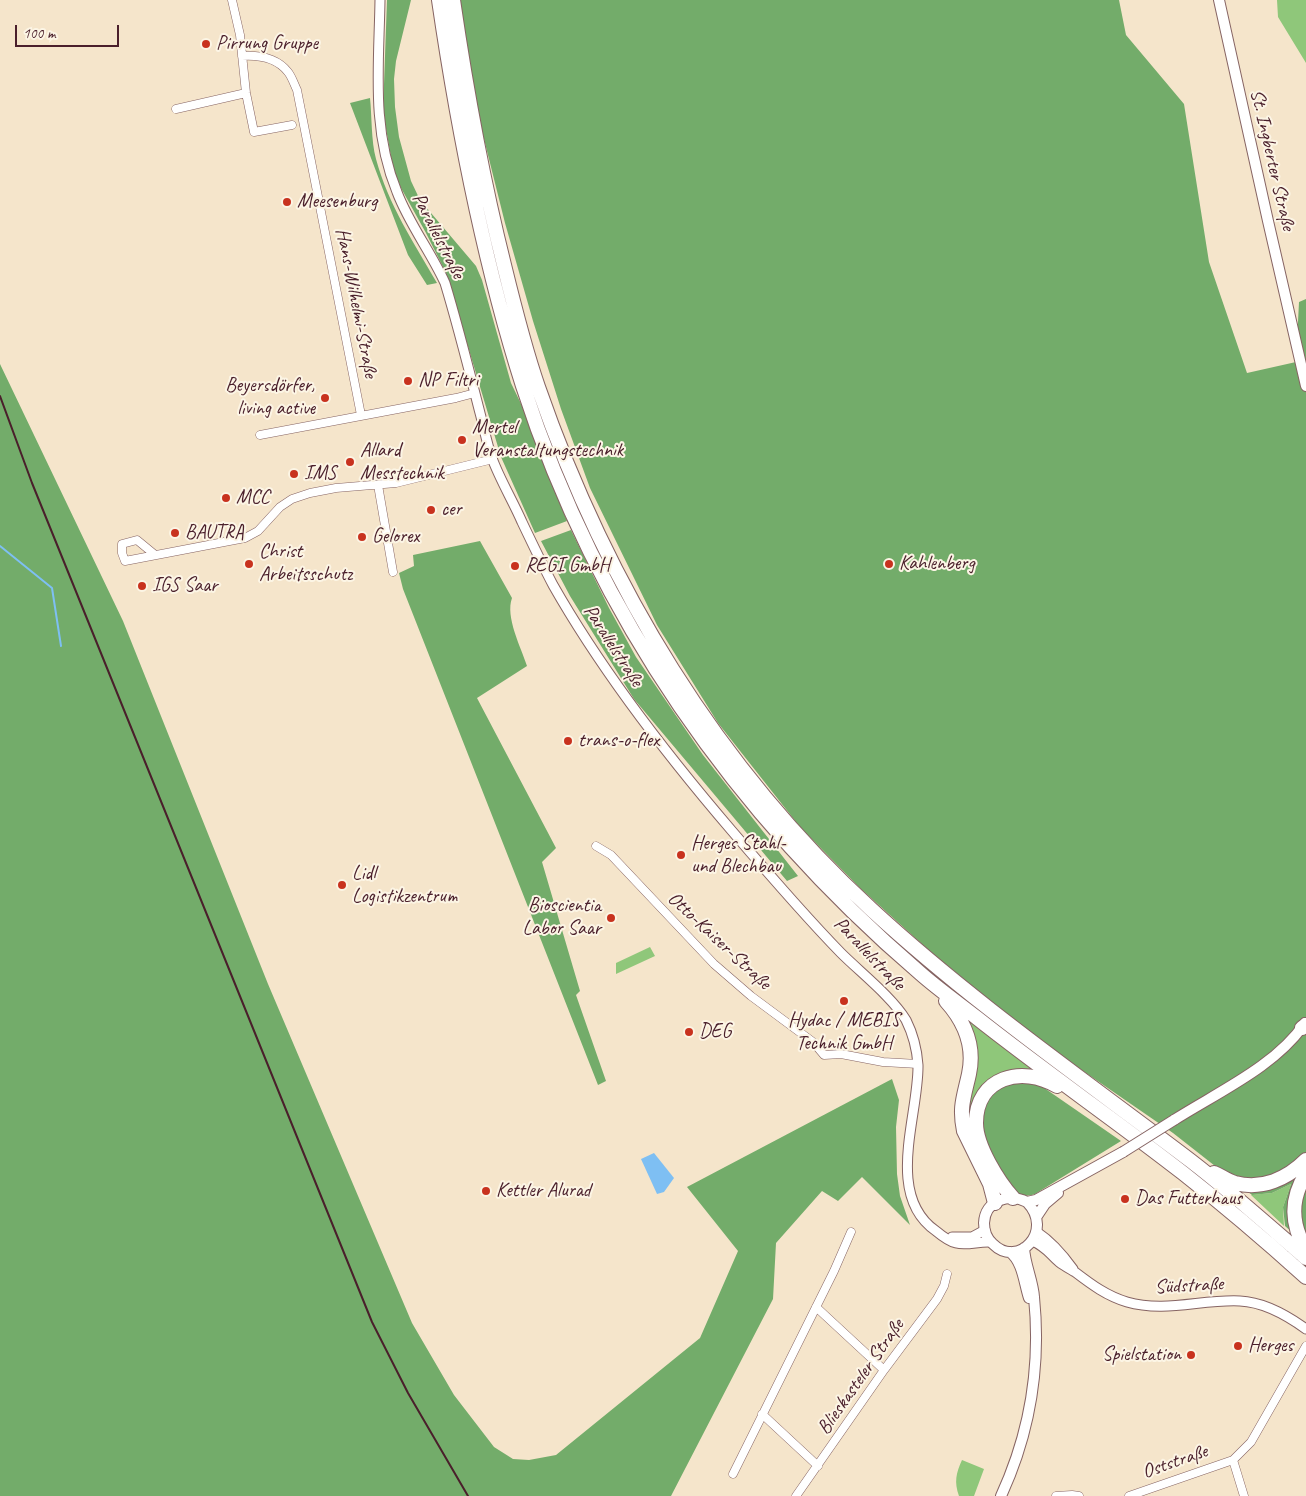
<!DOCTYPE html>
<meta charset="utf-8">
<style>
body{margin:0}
#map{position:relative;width:1306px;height:1496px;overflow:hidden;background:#f5e5cb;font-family:Caveat,sans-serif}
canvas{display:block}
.scale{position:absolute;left:15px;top:25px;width:104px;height:22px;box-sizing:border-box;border:2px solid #4a1f2b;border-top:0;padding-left:6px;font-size:15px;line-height:18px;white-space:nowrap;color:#4a1f2b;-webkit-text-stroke:4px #fcf5e5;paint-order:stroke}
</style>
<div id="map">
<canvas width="1306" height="1496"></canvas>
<div class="scale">100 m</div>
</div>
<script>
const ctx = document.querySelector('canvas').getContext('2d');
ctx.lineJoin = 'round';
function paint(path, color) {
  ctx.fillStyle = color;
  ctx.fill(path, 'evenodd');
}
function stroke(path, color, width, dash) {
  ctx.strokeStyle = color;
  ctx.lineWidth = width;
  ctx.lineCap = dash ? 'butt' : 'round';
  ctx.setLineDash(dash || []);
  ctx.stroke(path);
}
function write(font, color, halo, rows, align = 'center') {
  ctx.font = font + ' Caveat,sans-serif';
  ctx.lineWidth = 4;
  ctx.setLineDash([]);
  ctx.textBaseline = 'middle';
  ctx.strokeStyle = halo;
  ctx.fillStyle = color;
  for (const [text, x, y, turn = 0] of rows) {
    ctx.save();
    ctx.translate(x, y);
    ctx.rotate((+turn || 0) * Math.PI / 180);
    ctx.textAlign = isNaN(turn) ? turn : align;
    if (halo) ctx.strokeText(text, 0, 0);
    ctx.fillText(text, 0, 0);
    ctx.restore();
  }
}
paint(new Path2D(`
 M1277,0H1306V63L1278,17Z
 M650,947L655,956L616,974V963Z
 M970,1018L1033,1069L969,1133L967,1021Z
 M1291,1184L1283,1207L1284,1226L1251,1195L1272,1193Z
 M962,1460L984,1469L974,1496H959C954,1482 956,1473 962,1460Z`), '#8fc77a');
paint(new Path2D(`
 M387,0H411L396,61L394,79L395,107L399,137L411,181L420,200L476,266L482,280L511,383L525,412L567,521L535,533L501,457L446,273L426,233L401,188L393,168L383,112Z
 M456,0H1119L1126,35L1184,104L1209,262L1247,373L1296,362L1299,302L1306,299V1245L1285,1226L1283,1207L1291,1184L1272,1193L1252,1195L1173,1133L1041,1042L933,954L860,888L800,827L718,723L657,625L590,488L561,409L533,321L505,223L477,111Z
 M370,98C372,117 371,140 376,159C388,204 414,243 437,283L427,285L408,255L350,103Z
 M0,364L123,621L268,984L412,1323L454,1395L494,1447L513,1459L529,1460L556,1455L700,1338L738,1251L687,1187L892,1079L899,1100L896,1127L897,1174L900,1196L910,1225L862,1177L838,1201L822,1191L776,1243L773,1299L671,1496H0Z
 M571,530L609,608L636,657L703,755L798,876L787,881L634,699L570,596L541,541Z
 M480,541L512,598C505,617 521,647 527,666L477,698L556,848L542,862L580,991L576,995L606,1081L598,1085L403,589L399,573L414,566L413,555Z
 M1014,1082L1037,1083L1121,1141L1035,1194C1009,1203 999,1172 990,1153C988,1147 982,1138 981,1132C980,1123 985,1100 991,1095C997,1088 1006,1085 1014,1082Z`), '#73ac6a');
paint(new Path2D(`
 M654,1153L674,1178L664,1192L657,1194L641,1159Z`), '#7ebff3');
stroke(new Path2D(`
 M0,546L52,588L61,646`), '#7ebff3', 2);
const minor = new Path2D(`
 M232,0L240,35L246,93L254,132L292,125
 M242,56C258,55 277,58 288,72C292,77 294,84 297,90L361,415
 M176,109L246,93
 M260,435L456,398L475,393
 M378,485L393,572
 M154,554L137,540L122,544V553L125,561L245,538L258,531L280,507L292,499L310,493L336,488L396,483L493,459
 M596,846L611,855L714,964L751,996L813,1042L824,1055L841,1054L883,1062L918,1064
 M816,1307L884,1370
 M762,1414L818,1466
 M733,1474L834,1271L851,1232
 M796,1496L884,1370L937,1299L944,1286L947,1274
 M1056,1496L1072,1495L1079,1496
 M1129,1496L1233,1460
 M1244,1496L1233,1460L1251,1442L1306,1346`);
const tertiary = new Path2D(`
 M380,0C379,66 371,129 397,192C409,224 431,252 445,283C458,326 469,370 480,413C484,428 487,444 492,458C500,480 513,501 522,522C532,543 542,564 553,585C603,673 666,754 732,831C767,872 803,914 841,953C860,972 892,997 906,1020C913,1034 917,1050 918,1065C919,1115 884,1195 936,1231C942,1236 948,1241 956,1243C967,1246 979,1241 991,1242
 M1037,1232C1052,1242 1063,1255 1073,1269
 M952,1237H972L985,1230
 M1033,1241C1047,1248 1048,1252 1059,1262C1064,1266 1070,1269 1075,1272C1092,1285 1107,1296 1127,1302C1165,1313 1202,1299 1240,1301C1264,1302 1288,1316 1306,1329`);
const secondary = new Path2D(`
 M1219,0L1268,221L1306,386
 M1174,1120C1218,1092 1276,1066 1305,1023
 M1027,1202C1055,1231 1018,1269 993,1244C987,1239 984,1231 984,1223C985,1200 1009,1193 1027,1202L1036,1200L1123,1152
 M1037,1216L1045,1204L1058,1193
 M1010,1252C1023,1262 1024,1283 1029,1298
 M1001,1496C1030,1433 1041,1366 1034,1297C1033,1281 1025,1265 1024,1248`);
const motorway = new Path2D(`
 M439,0C458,130 483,260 523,386C598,617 736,815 920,973C938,989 958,1003 977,1018C1044,1071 1115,1120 1183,1173C1225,1206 1266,1241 1306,1277
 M453,0C466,89 482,177 504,265C514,306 524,347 538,387C607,586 716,767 872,910C972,1002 1083,1079 1191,1161C1230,1191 1268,1225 1306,1258
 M946,1001C965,1022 975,1046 969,1074C964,1097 959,1107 964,1131L990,1184L995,1203
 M1302,1028L1306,1025
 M1214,1173C1221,1176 1228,1181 1235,1183C1262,1190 1287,1179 1306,1160
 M1306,1174C1290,1199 1291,1225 1306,1249
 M1013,1198C998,1181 976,1146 976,1123C976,1077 1022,1065 1057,1086`);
stroke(minor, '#866463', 9);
stroke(tertiary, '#866463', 11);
stroke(secondary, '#866463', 12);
stroke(motorway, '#866463', 16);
stroke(minor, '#fff', 8);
stroke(tertiary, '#fff', 9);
stroke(secondary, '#fff', 10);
stroke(motorway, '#fff', 14);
stroke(new Path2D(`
 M0,396L32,483L372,1322L408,1393L468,1496`), '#4a1f2b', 2);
const secondaryBridge = new Path2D(`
 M1123,1152L1174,1120`);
stroke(secondaryBridge, '#866463', 12, []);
stroke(secondaryBridge, '#fff', 10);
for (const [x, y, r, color] of [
 [206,44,5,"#c8321e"],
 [287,202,5,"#c8321e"],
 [408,381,5,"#c8321e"],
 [325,398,5,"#c8321e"],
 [462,440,5,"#c8321e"],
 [350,462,5,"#c8321e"],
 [294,474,5,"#c8321e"],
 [226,498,5,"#c8321e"],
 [431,510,5,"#c8321e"],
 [175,533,5,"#c8321e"],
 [362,537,5,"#c8321e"],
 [249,564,5,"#c8321e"],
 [889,564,5,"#c8321e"],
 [515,566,5,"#c8321e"],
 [142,586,5,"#c8321e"],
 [568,741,5,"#c8321e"],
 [681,855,5,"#c8321e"],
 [342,885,5,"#c8321e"],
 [611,918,5,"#c8321e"],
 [844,1001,5,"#c8321e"],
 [689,1032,5,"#c8321e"],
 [486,1191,5,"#c8321e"],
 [1125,1199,5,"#c8321e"],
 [1238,1346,5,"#c8321e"],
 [1191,1355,5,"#c8321e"]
]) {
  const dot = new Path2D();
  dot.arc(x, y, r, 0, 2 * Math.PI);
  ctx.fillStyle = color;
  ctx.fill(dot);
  stroke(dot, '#fcf5e5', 2);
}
write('20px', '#4a1f2b', '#fcf5e5', [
 ["Pirrung Gruppe",216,44],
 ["Meesenburg",297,202],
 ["NP Filtri",418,381],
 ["Beyersdörfer,",315,386,"right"],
 ["living active",315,409,"right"],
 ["Mertel",472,428],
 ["Veranstaltungstechnik",472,451],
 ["Allard",360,451],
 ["Messtechnik",360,474],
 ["IMS",304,474],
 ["MCC",236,498],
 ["cer",441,510],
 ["BAUTRA",185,533],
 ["Gelorex",372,537],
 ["Christ",259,552],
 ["Arbeitsschutz",259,575],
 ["Kahlenberg",899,564],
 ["REGI GmbH",525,566],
 ["IGS Saar",152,586],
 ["trans-o-flex",578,741],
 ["Herges Stahl-",691,844],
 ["und Blechbau",691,867],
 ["Lidl",352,874],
 ["Logistikzentrum",352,897],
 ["Bioscientia",601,906,"right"],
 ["Labor Saar",601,929,"right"],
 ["Hydac / MEBIS",844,1021,"center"],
 ["Technik GmbH",844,1044,"center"],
 ["DEG",699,1032],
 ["Kettler Alurad",496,1191],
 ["Das Futterhaus",1135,1199],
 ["Herges",1248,1346],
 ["Spielstation",1181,1355,"right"]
], 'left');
write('20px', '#4a1f2b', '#fcf5e5', [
 ["St. Ingberter Straße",1272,160,77],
 ["Parallelstraße",438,236,63],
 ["Hans-Wilhelmi-Straße",356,303,79],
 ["Parallelstraße",613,646,57],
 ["Otto-Kaiser-Straße",719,941,43],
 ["Parallelstraße",869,954,46],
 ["Südstraße",1189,1286,-3],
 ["Blieskasteler Straße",861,1377,-55],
 ["Oststraße",1175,1462,-19]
]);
</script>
